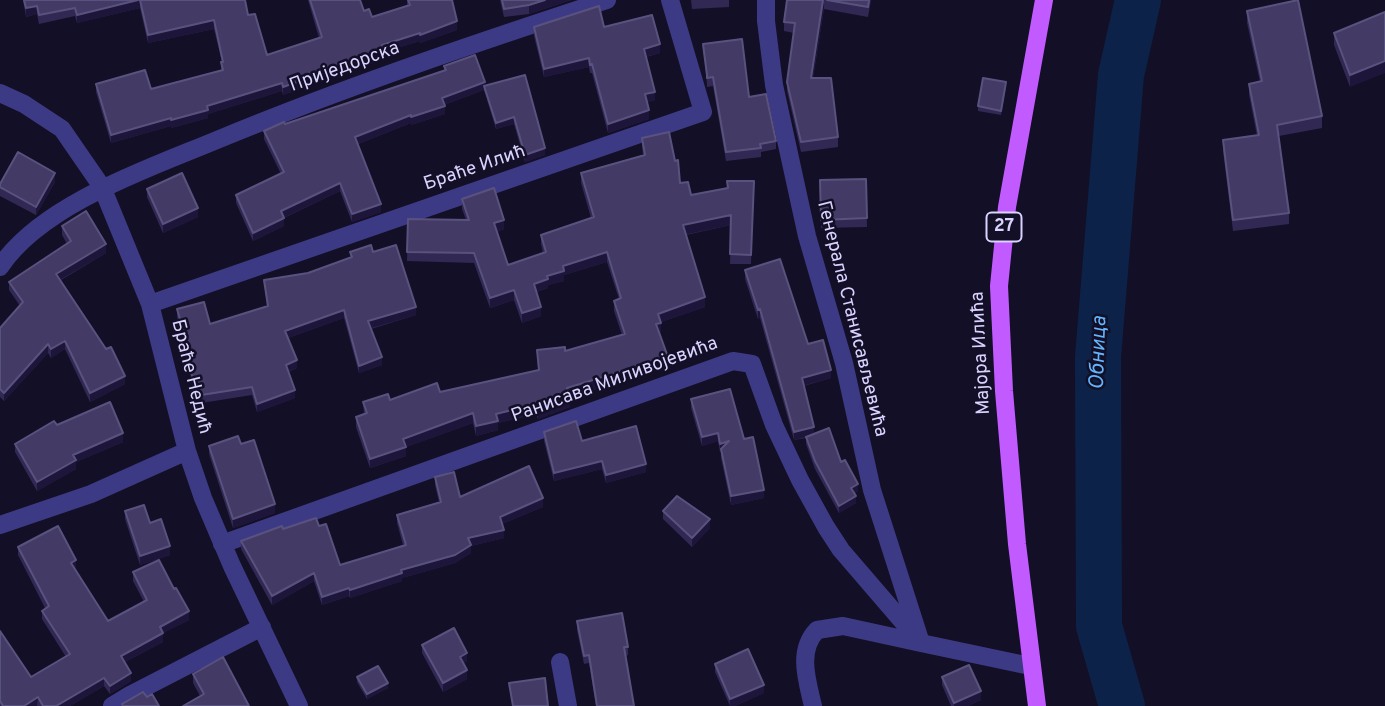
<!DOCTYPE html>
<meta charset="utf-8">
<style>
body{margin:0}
canvas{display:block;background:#130f26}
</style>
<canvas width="1385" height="706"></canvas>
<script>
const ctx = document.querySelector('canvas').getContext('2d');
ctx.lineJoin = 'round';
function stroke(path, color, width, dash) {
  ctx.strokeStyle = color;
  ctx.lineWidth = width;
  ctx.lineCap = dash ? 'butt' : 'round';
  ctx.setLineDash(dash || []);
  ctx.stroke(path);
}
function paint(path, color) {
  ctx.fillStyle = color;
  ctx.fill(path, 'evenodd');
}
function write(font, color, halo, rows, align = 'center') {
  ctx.font = font + ' Overpass,sans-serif';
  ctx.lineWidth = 5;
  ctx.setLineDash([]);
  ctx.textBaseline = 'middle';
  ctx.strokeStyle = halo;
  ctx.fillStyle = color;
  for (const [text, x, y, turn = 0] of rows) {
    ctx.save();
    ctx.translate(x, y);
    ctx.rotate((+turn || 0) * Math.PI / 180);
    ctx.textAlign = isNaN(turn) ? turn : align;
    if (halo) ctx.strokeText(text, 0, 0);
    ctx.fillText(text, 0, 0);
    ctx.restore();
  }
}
stroke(new Path2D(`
 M1122,706L1099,626L1098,357L1121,75L1138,0`), '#0c2248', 46);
stroke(new Path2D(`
 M766,0V21L774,85L807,236L844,363L872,490L921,643L843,626L817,630C797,651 807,680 813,706
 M0,93L24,104L62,129L102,187L150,304L187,451L203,498L232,566L299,706
 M0,267C42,204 150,168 217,140C345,87 476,43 607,0
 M150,304L703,112L670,0
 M0,525L91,494L187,451
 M222,544L733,361L752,364L774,425L800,480L826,527L841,550L921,643L1030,666
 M560,662L568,706
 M112,706L130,695L262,627`), '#3d3a85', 18);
stroke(new Path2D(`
 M1037,706L1017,544L1004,391L999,286L1007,207L1044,0`), '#c25bff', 18);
paint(new Path2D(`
 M23,0H245L248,15L267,55L319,38L308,0H360L364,11L372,17L407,6V0H452L457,30L420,43V41L384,52V59L283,95L282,91L208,114V118L171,128V126L111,143L96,92V84L151,89L221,71V62H222L214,29L148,43L140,8L77,23L75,16L39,24L37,14L26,17Z
 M500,0H571L529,14L504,17Z
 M691,0H729V7L692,9Z
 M787,0H871L868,17L824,9L813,78L838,137V147L801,152L787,91V82L794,33L784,31V22Z
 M1247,11L1322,116V128L1279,136L1289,213V224L1233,231L1223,151V140L1257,136L1249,95V84L1260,82L1247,23Z
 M1385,12L1350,87L1334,45V33Z
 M534,27H604L660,53L646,57L655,100L647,102L649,119L608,133L592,73H590L589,67L544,77L534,36Z
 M703,44L749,97L776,141V149L761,152V157L726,161L713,86L707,87V84Z
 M444,66L485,85L525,75L545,155L525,162L514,124L496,129L484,90L444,105L445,114L411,125V123L358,144L381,212L352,222L340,191L284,218V226L253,241L236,203V195L281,174L264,139V131L444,70Z
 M1006,87L1001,115L978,111V106Z
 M642,138L691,195L727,188V181H754L751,264H730L731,225L686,235L705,307L661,322V332L659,333L668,367L570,397V407L538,419L536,414L498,423V430L476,436L473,423L406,447V456L370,468L356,427V417L364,414L363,402L390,400L440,392L538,370L537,350L565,351L622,335L614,311V301L619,299L607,262L564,275V281L548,285V288L537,292L541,316L522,323L514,300L490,308L474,263L407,261L408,219L466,220L462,209V199L504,229L497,232L508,265L543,253L541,244V235L591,218L581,183V173L643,155L642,147Z
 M866,179L867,227L821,228L820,180Z
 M55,182L36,215L0,196V184Z
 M147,189L198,217L163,233L147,197Z
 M62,226L106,253L61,280L125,384L90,402L65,349L51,358L48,353L4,401L0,397V328L20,306L9,290V282L67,244L62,235Z
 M350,252H373L416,315L371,329L382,365L359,373L344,318L288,338L297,368L288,372L295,398L257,412L252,395L195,404L187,351L177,317V309L210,324L267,307L264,280L308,273L350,258Z
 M745,270L808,344L831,378L804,386L814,433L841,462L858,491L855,493L856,503L839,513L815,469L806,444V438L794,440L760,318L758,319L745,279Z
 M691,399L744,439L764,498L731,505L721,458V452H720L718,441L702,446L691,408Z
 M57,425L123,442L76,462V469L37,491L15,452V444Z
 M544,432L582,441L646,472L606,483L602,469L554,481L544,441Z
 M241,444L275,513L233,528L209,454V446Z
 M435,477L460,497L543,507L502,524L504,538L471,546V553L455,563L402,578V581L350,598L349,596L322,605L314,581L272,605L241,549V541L283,529L319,526L340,565L403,545L397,523V515L439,502L435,485Z
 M125,511L150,523L170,555L140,565L125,519Z
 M663,511L710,528L692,547L663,519Z
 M18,547L76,569H75L108,621L144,602L133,581V572L189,620L163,633V642L125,662L131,681L110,694L104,686L70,706H0V631L31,677L66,657L42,619V611L45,608L18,555Z
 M577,621L628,647V655L626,656L634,706H596L589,663L584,664L577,630Z
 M422,645L467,661L463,663L467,679L443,692L422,653Z
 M715,664L764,693L735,706H730L715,672Z
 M193,674L249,706L200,696L193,683Z
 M357,677L388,688L367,699L357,682Z
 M942,677L981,700L968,706H951L942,685Z`), '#312854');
paint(new Path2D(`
 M138,0H140V8L77,23V15Z
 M545,0H571L529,14V5Z
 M824,0V9L811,88V78Z
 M37,6V14L26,17V8Z
 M214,20V29L148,43V35Z
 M457,21V30L420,43V35Z
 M420,33V41L384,52V59L283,95V87L382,45Z
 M660,44V53L644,57V49Z
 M589,58V67L544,77V69Z
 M1385,61V73L1350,87V75Z
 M485,82L484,90L442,106V98Z
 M282,83V91L208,114V118L171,128V120L207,106Z
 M655,92V100L645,103V94Z
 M445,106V114L411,125V117Z
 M649,110V119L608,133V124Z
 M411,115V123L355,145V137Z
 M514,117V124L496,129V123Z
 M171,118V126L111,143V135Z
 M545,148V155L525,162V155Z
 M55,173V182L36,215V207Z
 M340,183V191L281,219V211Z
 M381,204V212L352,222V214Z
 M198,208V217L163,233V224Z
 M731,215V225L683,235V225Z
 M284,218V226L253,241V233Z
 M504,220V229L494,233V223Z
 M106,244V253L56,282V274Z
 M607,252V262L564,275V281L548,285V288L534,293V284L563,266Z
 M514,290V300L490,308V298Z
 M705,297V307L658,323V314Z
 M416,307V315L368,329V321Z
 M541,307V316L522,323V313Z
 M760,309V318L758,319V310Z
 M344,310V318L285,339V331Z
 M661,323V332L656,334V324Z
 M65,341V349L51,358V349Z
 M48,344V353L4,401V393Z
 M382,357V365L359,373V366Z
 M668,357V367L567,398V388Z
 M297,360V368L286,372V365Z
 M831,370V378L802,386V378Z
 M125,376V384L90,402V393Z
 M295,390V398L257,412V404Z
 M570,398V407L538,419V409Z
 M536,404V414L498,423V430L476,436V426L496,414Z
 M473,413V423L406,447V456L370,468V459L403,439Z
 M814,427V435L794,440V432Z
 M123,433V442L76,462V469L37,491V482L73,455Z
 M718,433V441L702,446V437Z
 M729,441V450L720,452V444Z
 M602,461V469L554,481V473Z
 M646,464V472L606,483V475Z
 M858,484V491L851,495V488Z
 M764,490V498L731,505V496Z
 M856,496V503L839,513V506Z
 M543,498V507L500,525V517Z
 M275,504V513L233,528V519Z
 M710,519V528L692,547V538Z
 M504,530V538L471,546V553L455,563L402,578V581L350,598V590L401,570L468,538Z
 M170,546V555L140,565V556Z
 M76,560V569L71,571V563Z
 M314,573V581L272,605V596Z
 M349,588V596L322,605V597Z
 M189,611V620L160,635L163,633V642L121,664V656L160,627Z
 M467,653V661L460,665V657Z
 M467,670V679L443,692V683Z
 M131,673V681L110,694V686Z
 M104,678V686L70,706H56Z
 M388,683V688L367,699V694Z
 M764,685V693L735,706H730V699Z
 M981,691V700L968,706H954V703Z
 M38,697L37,706H24Z`), '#1d163a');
const building = new Path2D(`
 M24,0H138L77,15L75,8L39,15L37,6L26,8Z
 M140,0H245L248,15L255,14L267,55L322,37L310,0H360L364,11L369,9L372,17L410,5L408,0H452L457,21L420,35V33L382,45L384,51L283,87L282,83L207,106L208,110L171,120V118L111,135L96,84L145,70L151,89L223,70L221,62H223L214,20L148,35Z
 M502,0H545L529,5L504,9Z
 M787,0H823L811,78H831L838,137L801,142L787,82L795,23L784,22Z
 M827,0H869L868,7Z
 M1298,0L1322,116L1277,125L1289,213L1233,220L1223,140L1259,135L1249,84L1262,81L1247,11Z
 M599,6L604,27L652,15L660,44L644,49L655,92L645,94L649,110L608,124L592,64L590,65L589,58L544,69L534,27Z
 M1385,12V61L1350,75L1334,33Z
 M742,39L749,97L766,94L776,141L760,144L761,148L726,152L713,77L707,78V75L703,44Z
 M475,55L485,82L442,98L445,106L411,117V115L355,137L381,204L352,214L340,183L281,211L284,218L253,233L236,195L284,172L264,131L284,122L285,124L446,70L444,66Z
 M525,75L545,148L525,155L514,117L496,123L484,86Z
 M983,78L1006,82L1001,111L978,106Z
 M669,132L675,161L678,160L680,183L688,182L691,195L728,188L727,181H754L751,255L730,254L731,215L683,225L705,297L658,314L661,323L656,324L668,357L567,388L570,398L538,409L536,404L496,414L498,421L476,426L473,413L403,439L406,447L370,459L356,417L367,413L363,402L388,394L390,400L437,383L440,392L539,370L537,350L565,347V351L625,334L614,301L621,298L607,252L563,266L564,271L547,276L548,279L534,284L541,307L522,313L514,290L490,298L474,253L407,252L408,219L469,220L462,199L494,188L504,220L494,223L508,265L546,252L541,235L594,217L581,173L645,155L642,138Z
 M18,152L55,173L36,207L0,187V184Z
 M182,173L198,208L163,224L147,189Z
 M866,179L867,218L821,220L820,180Z
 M86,211L106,244L56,274L106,349L111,347L125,376L90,393L65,341L51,349L48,344L4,393L0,389V328L23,302L9,282L71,241L62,226Z
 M371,245L373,252L396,245L416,307L368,321L382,357L359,366L344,310L285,331L297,360L286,365L295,390L257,404L252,387L195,396L187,343L177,309L204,302L210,324L268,306L264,280L308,273L352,257L350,252Z
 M780,259L808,344L823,340L831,370L802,378L814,427L794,432L760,309L758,310L745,270Z
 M730,389L744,439L753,437L764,490L731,496L721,449L729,441L720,444L718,433L702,437L691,399Z
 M110,402L123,433L73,455L76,460L37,482L15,444L54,421L57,425Z
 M576,421L582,441L636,426L646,464L606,475L602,461L554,473L544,432Z
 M829,428L841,462L845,460L858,484L851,488L856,496L839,506L815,461L806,437Z
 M238,436L241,444L254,440L275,504L233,519L209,446Z
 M529,466L543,498L500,517L504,530L468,538L471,545L455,555L401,570L402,573L350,590L349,588L322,597L314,573L272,596L241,541L282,526L283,529L316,518L319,526L326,524L340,565L406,545L397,515L441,502L435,477L454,472L460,497Z
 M677,496L710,519L692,538L663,511Z
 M144,505L150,523L161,519L170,546L140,556L125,511Z
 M58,526L76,560L71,563L108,621L147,600L133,572L159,560L174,589L176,588L189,611L160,627L163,633L121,656L131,673L110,686L104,678L56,706H43L38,697L24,706H3L0,701V631L31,677L70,654L42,611L49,606L18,547Z
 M622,613L628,647H624L634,706H597L589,655L584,656L577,621Z
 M454,628L467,653L460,657L467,670L443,683L422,645Z
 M748,649L764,685L730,699L715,664Z
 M223,657L249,706H183L204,694L193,674Z
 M969,665L981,691L954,703L942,677Z
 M378,666L388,683L367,694L357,677Z
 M545,678L548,706H513L509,683Z
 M143,692L147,697L152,694L159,706H123L122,704Z`);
paint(building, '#433a66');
stroke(building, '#5a527e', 2);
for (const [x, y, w] of [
 [1004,227,35]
]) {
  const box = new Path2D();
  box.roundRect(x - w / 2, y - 14.5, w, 29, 5);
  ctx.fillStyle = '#130f26';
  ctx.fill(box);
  stroke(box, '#d9d4ff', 2);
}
write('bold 18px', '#d9d4ff', null, [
 ["27",1004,227]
]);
write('19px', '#d9d4ff', '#130f26', [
 ["Приједорска",345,68,-20],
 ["Браће Илић",475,169,-19],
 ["Генерала Станисављевића",851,319,76],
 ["Мајора Илића",982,353,-93],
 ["Браће Недић",190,377,76],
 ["Ранисава Миливојевића",615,381,-20]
]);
write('italic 21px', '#62b6ff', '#130f26', [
 ["Обница",1100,353,-88]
]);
</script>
